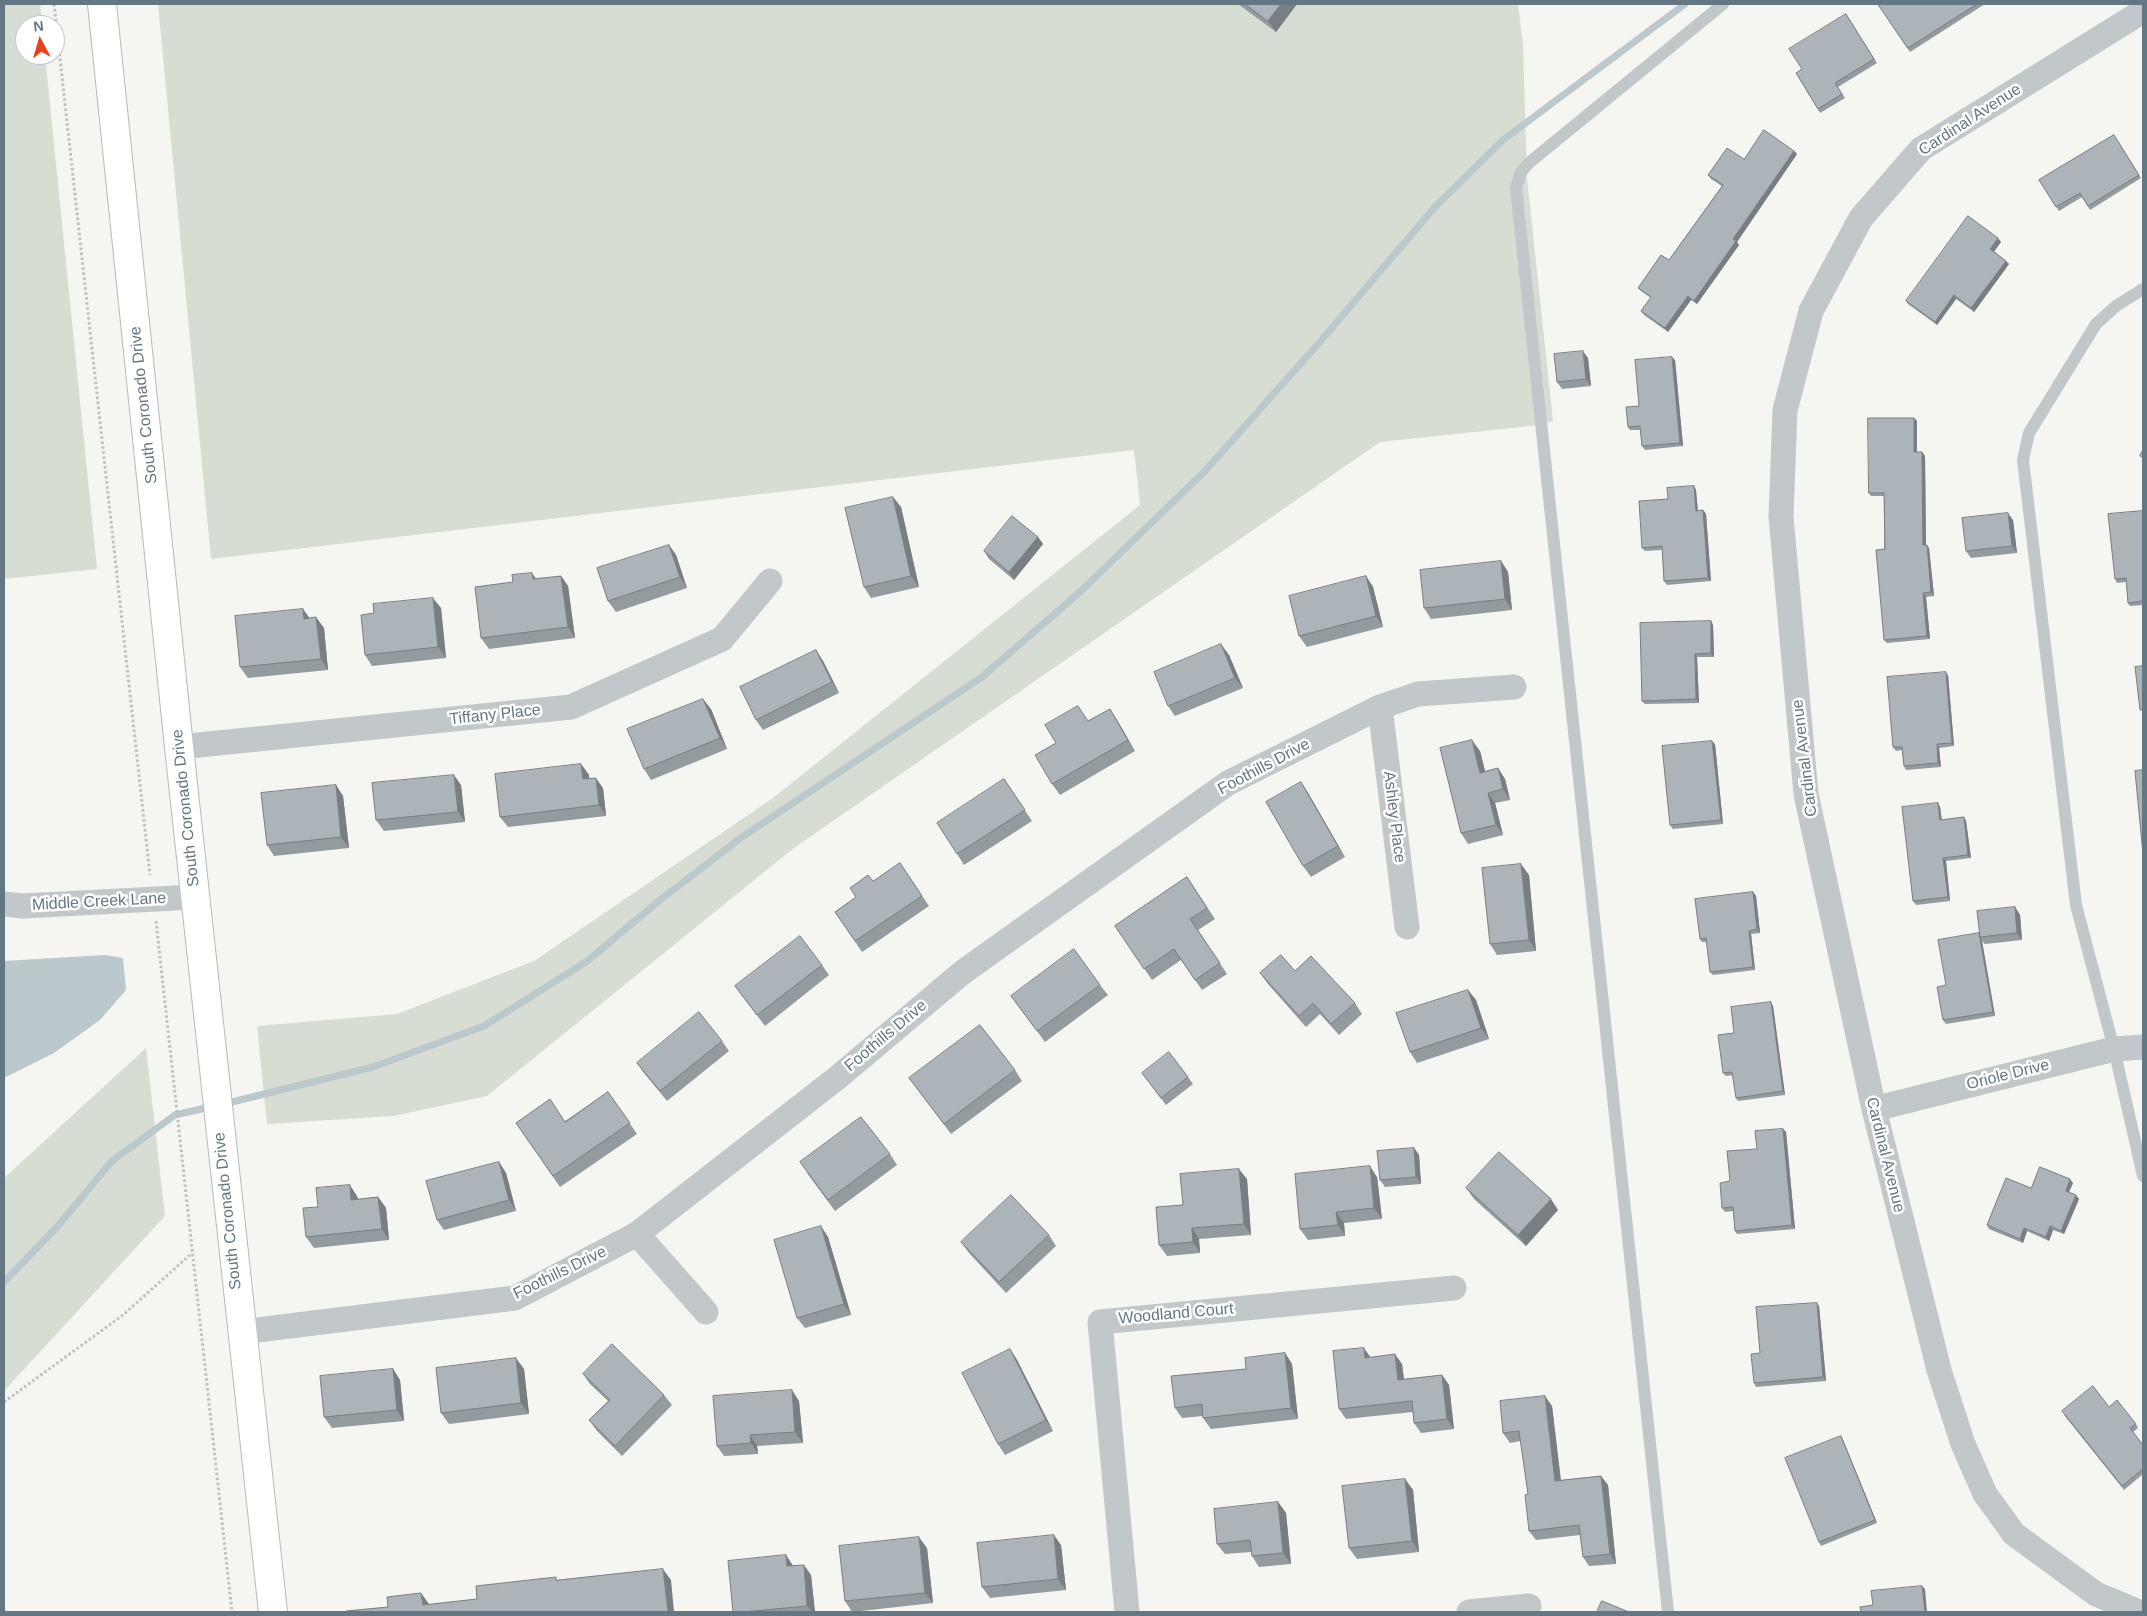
<!DOCTYPE html>
<style>
body{margin:0}
#map{position:relative;width:2147px;height:1616px;overflow:hidden;background:#f5f5f1;font-family:Arial,sans-serif}
canvas{display:block}
.frame{position:absolute;inset:0;border:5px solid #637784;pointer-events:none}
.north{position:absolute;left:15px;top:15px;width:50px;height:50px;box-sizing:border-box;background:#fff;border:1px solid #c1c9ce;border-radius:50%;rotate:354deg;font-size:14px;font-weight:700;line-height:20px;text-align:center;color:#637784}
.north::after{content:'';display:block;margin:auto;width:18px;height:22px;background:#eb3e1b;clip-path:polygon(50% 0,100% 100%,50% 72%,0 100%)}
</style>
<div id="map">
<canvas width="2147" height="1616"></canvas>
<div class="frame"></div>
<div class="north">N</div>
</div>
<script>
const ctx = document.querySelector('canvas').getContext('2d');
ctx.lineJoin = 'round';
function paint(path, color) {
  ctx.fillStyle = color;
  ctx.fill(path, 'evenodd');
}
function stroke(path, color, width, dash) {
  ctx.strokeStyle = color;
  ctx.lineWidth = width;
  ctx.lineCap = dash ? 'butt' : 'round';
  ctx.setLineDash(dash || []);
  ctx.stroke(path);
}
function write(font, color, halo, rows, align = 'center') {
  ctx.font = font + ' Arial,sans-serif';
  ctx.lineWidth = 5;
  ctx.setLineDash([]);
  ctx.textBaseline = 'middle';
  ctx.strokeStyle = halo;
  ctx.fillStyle = color;
  for (const [text, x, y, turn = 0] of rows) {
    ctx.save();
    ctx.translate(x, y);
    ctx.rotate((+turn || 0) * Math.PI / 180);
    ctx.textAlign = isNaN(turn) ? turn : align;
    if (halo) ctx.strokeText(text, 0, 0);
    ctx.fillText(text, 0, 0);
    ctx.restore();
  }
}
paint(new Path2D(`
 M4,4H40L42,25H25V55H45L97,569L4,579Z
 M158,4H1518L1523,45L1527,178L1553,421L1531,426L1380,442L794,848L487,1096L394,1116L267,1124L257,1026L397,1014L534,961L773,798L1140,505L1134,450L211,559Z
 M146,1048L165,1216L4,1391V1178Z`), '#d7ddd2');
paint(new Path2D(`
 M105,955L123,958L126,990L100,1020L54,1053L4,1078V961Z`), '#bbc8cc');
stroke(new Path2D(`
 M224,1104L373,1067L484,1026L586,962L660,900L742,837L982,677L1081,591L1205,471L1318,344L1435,207L1503,140L1685,4
 M4,1282L57,1227L112,1161L175,1115L214,1106`), '#bbc8cc', 7);
const secondary = new Path2D(`
 M102,4L179,747L273,1612`);
stroke(secondary, '#b4babe', 30);
stroke(new Path2D(`
 M54,4L150,875
 M156,921L232,1612
 M4,1402L123,1315L192,1253`), '#bec0c2', 3, [2.5, 2.5]);
stroke(new Path2D(`
 M2143,289L2116,306L2096,324L2029,433L2023,460L2076,905L2114,1049L2143,1176
 M1668,1612L1516,188L1521,172L1530,162L1723,4`), '#c2c7c9', 12);
stroke(new Path2D(`
 M1380,707L1407,927
 M179,747L571,707L722,639L770,581
 M4,904L23,906L195,897
 M1874,1109L2114,1049L2143,1047
 M637,1234L706,1312
 M241,1332L515,1298L637,1234L837,1078L963,972L1228,783L1380,707L1418,694L1514,687
 M1127,1612L1100,1322L1454,1288
 M1469,1612L1529,1606
 M2139,1612L2096,1594L2014,1534L1985,1494L1963,1444L1939,1370L1874,1109L1806,794L1781,517L1785,410L1811,311L1861,218L1921,149L2143,11`), '#c2c7c9', 25);
stroke(secondary, '#fff', 28);
paint(new Path2D(`
 M1238,4H1297L1276,32Z
 M1878,4H1985L1910,52Z
 M1846,14L1877,63L1838,87L1845,98L1820,113L1796,73L1802,69Z
 M2114,135L2141,178L2090,210L2082,197L2059,211L2039,180Z
 M1794,151L1797,154L1737,242L1739,245L1697,304L1691,300L1668,332L1644,315L1641,311L1651,298L1641,291L1638,288L1669,260L1722,186L1711,179L1708,175L1744,159Z
 M2001,242L1994,251L2009,264L1974,312L1956,299L1937,325L1908,304L1906,301Z
 M1588,358L1591,386L1562,389L1557,382Z
 M1675,360L1683,446L1645,450L1642,446L1640,430H1630L1628,427L1639,406Z
 M1914,418L1917,421V452H1922L1925,456L1926,545L1929,548L1934,596L1926,597L1930,639L1887,643L1884,640V496H1871L1869,493Z
 M1694,486L1696,490L1698,511L1703,510L1706,514L1711,581L1667,585L1664,581L1662,550L1645,551L1642,548L1668,499Z
 M901,507L919,587L871,598L864,587Z
 M2143,511V605L2130,606L2128,603L2126,582L2117,583L2115,579Z
 M2013,520L2017,553L1971,558L1966,551Z
 M1038,537L1043,544L1014,580L989,559L984,551Z
 M669,545L676,555L687,588L616,612L608,601Z
 M1501,561L1508,572L1512,610L1431,619L1424,608Z
 M561,576L568,586L575,638L489,649L481,638L536,579Z
 M1366,576L1373,587L1383,627L1307,647L1299,636Z
 M441,608L446,658L372,666L365,655L374,613Z
 M303,609L309,618L324,628L328,670L248,678L240,667Z
 M1711,621L1713,625L1714,657H1697L1699,703L1645,704L1642,701Z
 M816,650L823,661L839,693L763,730L756,720Z
 M1229,655L1243,688L1175,716L1168,706Z
 M1948,675L1954,746L1939,748L1941,767L1906,770L1904,766L1902,750L1896,751L1893,747Z
 M711,709L727,749L651,780L644,769Z
 M1110,709L1117,720L1135,751L1060,795L1052,784L1056,743L1088,721Z
 M1715,744L1723,824L1673,829L1670,825Z
 M1480,751L1485,771L1498,768L1505,779L1510,800L1495,803L1503,835L1468,844L1461,833Z
 M581,764L589,775V778L603,788L606,816L508,827L500,817Z
 M1004,779L1032,821L964,865L957,854Z
 M1301,782L1308,793L1345,857L1311,877L1303,866Z
 M336,785L343,796L349,848L274,856L267,845Z
 M461,785L465,822L384,831L376,820Z
 M1938,803L1940,807L1942,820L1964,817L1966,821L1971,858L1946,861L1950,901L1916,905L1913,901Z
 M900,863L929,906L862,952L835,912L856,897L873,881Z
 M1529,875L1536,951L1497,955L1490,944Z
 M1187,877L1215,919L1198,930L1227,974L1202,990L1181,960L1152,980L1115,926Z
 M1753,892L1756,896L1760,933L1751,934L1755,970L1713,975L1710,972L1707,942H1702L1700,939Z
 M2015,907L2020,915L2022,940L1985,944L1982,941L1995,1016L1946,1024L1943,1020L1946,985L1979,933Z
 M822,965L829,975L765,1026L735,986Z
 M1295,971L1355,1003L1362,1014L1339,1035L1320,1014L1306,1027L1268,984L1260,973Z
 M1100,985L1108,995L1045,1042L1011,996Z
 M1468,990L1476,1000L1489,1039L1417,1063L1410,1052Z
 M1773,1006L1785,1095L1738,1101L1736,1098L1733,1075L1726,1076L1723,1073L1734,1033Z
 M722,1041L729,1051L667,1101L644,1073L637,1063Z
 M1015,1070L1022,1081L951,1134L909,1078Z
 M1142,1073L1188,1077L1193,1084L1166,1105Z
 M608,1092L637,1134L560,1187L516,1123L565,1121Z
 M1783,1129L1786,1132L1795,1229L1737,1234L1735,1231L1733,1211L1725,1212L1722,1208L1730,1181L1757,1149Z
 M1414,1148L1419,1155L1421,1184L1385,1187L1380,1180Z
 M890,1154L897,1165L835,1211L807,1173Z
 M499,1162L506,1173L516,1211L444,1230L437,1220Z
 M1377,1177L1382,1219L1344,1223L1345,1236L1308,1240L1300,1229Z
 M1247,1179L1251,1235L1199,1239L1200,1253L1167,1256L1159,1245L1183,1205Z
 M2073,1183L2069,1192L2079,1199L2064,1234L2053,1230L2049,1241L2027,1231L2023,1243L1989,1229L1987,1225L2031,1188Z
 M1466,1188L1558,1210L1526,1246L1474,1199Z
 M357,1196L358,1199L378,1197L386,1208L389,1240L314,1248L306,1237L318,1207Z
 M1049,1235L1056,1246L1006,1293L969,1253L961,1242Z
 M828,1237L851,1315L805,1328L797,1318Z
 M1819,1306L1826,1381L1756,1387L1754,1383L1760,1353Z
 M1010,1349L1017,1360L1053,1431L1005,1455L998,1444Z
 M1285,1353L1292,1364L1298,1419L1211,1429L1203,1418V1416L1182,1418L1175,1408L1246,1369Z
 M1370,1357L1402,1364L1404,1379L1442,1375L1449,1385L1454,1429L1421,1433L1414,1423L1413,1412L1346,1419L1339,1409Z
 M393,1369L400,1380L404,1421L332,1428L324,1417Z
 M524,1369L529,1414L449,1424L441,1413Z
 M583,1374L664,1395L672,1405L622,1456L597,1431L589,1420L608,1401L590,1384Z
 M799,1401L803,1443L757,1446L758,1454L724,1456L717,1446Z
 M1552,1406L1561,1480L1601,1476L1608,1485L1616,1564L1589,1566L1583,1557L1580,1535L1536,1540L1529,1531L1528,1494L1521,1441L1510,1443L1503,1433Z
 M2109,1407L2136,1424L2138,1428L2133,1432L2143,1445V1474L2124,1490L2064,1415Z
 M1843,1440L1877,1523L1821,1546L1819,1542Z
 M1405,1479L1413,1490L1419,1552L1357,1559L1349,1548Z
 M1278,1502L1286,1513L1291,1564L1259,1567L1252,1556L1251,1552L1225,1554L1217,1544Z
 M1061,1545L1066,1590L990,1598L982,1587Z
 M927,1548L933,1603L852,1612L845,1601Z
 M786,1555L793,1566L811,1575L815,1612H733Z`), '#949b9f');
paint(new Path2D(`
 M1281,4H1297L1276,32L1268,21Z
 M1794,151L1797,154L1737,242L1739,245L1697,304L1694,301L1733,239Z
 M1998,238L2001,242L1993,253L1990,249Z
 M2006,261L2009,264L1974,312L1971,308Z
 M1954,295L1956,299L1937,325L1935,322Z
 M1688,296L1691,300L1668,332L1665,328Z
 M1583,351L1588,358L1591,386L1586,379Z
 M1672,357L1675,360L1683,446L1680,443Z
 M1914,418L1917,421V456L1914,452Z
 M1922,452L1925,456L1926,549L1923,545Z
 M1694,486L1696,490L1698,515L1696,511Z
 M893,497L901,507L919,587L911,576Z
 M1703,510L1706,514L1711,581L1708,578Z
 M2008,513L2013,520L2017,553L2012,546Z
 M1038,537L1043,544L1014,580L1009,572Z
 M669,545L676,555L687,588L680,577Z
 M1927,545L1929,548L1934,596L1931,592Z
 M1501,561L1508,572L1512,610L1505,599Z
 M532,573L539,583L533,579Z
 M561,576L568,586L575,638L568,627Z
 M1366,576L1373,587L1383,627L1376,616Z
 M1923,593L1926,597L1930,639L1927,636Z
 M433,598L441,608L446,658L438,647Z
 M303,609L311,620L304,619Z
 M316,617L324,628L328,670L321,659Z
 M1711,621L1713,625L1714,657L1711,653Z
 M1221,644L1229,655L1243,688L1235,678Z
 M816,650L823,661L839,693L832,682Z
 M1695,654L1697,657L1699,703L1696,699Z
 M1946,672L1948,675L1954,746L1952,743Z
 M703,699L711,709L727,749L720,738Z
 M1110,709L1117,720L1135,751L1128,740Z
 M1472,740L1480,751L1488,783L1480,773Z
 M1712,741L1715,744L1723,824L1721,820Z
 M1937,744L1939,748L1941,767L1938,763Z
 M581,764L589,775L590,790L583,779Z
 M1498,768L1505,779L1510,800L1503,789Z
 M454,775L461,785L465,822L458,812Z
 M596,778L603,788L606,816L599,805Z
 M1301,782L1308,793L1345,857L1338,846Z
 M336,785L343,796L349,848L341,837Z
 M1488,793L1495,803L1503,835L1496,825Z
 M1938,803L1940,807L1942,823L1940,820Z
 M1964,817L1966,821L1971,858L1968,855Z
 M1943,858L1946,861L1950,901L1948,897Z
 M1521,864L1529,875L1536,951L1529,940Z
 M1753,892L1756,896L1760,933L1757,929Z
 M2015,907L2020,915L2022,940L2017,933Z
 M1749,931L1751,934L1755,970L1753,967Z
 M1980,937L1982,941L1995,1016L1993,1012Z
 M1468,990L1476,1000L1489,1039L1481,1028Z
 M1771,1002L1773,1006L1785,1095L1783,1091Z
 M1783,1129L1786,1132L1795,1229L1792,1225Z
 M1414,1148L1419,1155L1421,1184L1416,1177Z
 M499,1162L506,1173L516,1211L509,1200Z
 M1370,1166L1377,1177L1382,1219L1374,1208Z
 M1239,1169L1247,1179L1251,1235L1244,1224Z
 M2070,1179L2073,1183L2068,1194L2066,1191Z
 M350,1185L357,1196L359,1210L351,1200Z
 M2076,1195L2079,1199L2064,1234L2061,1231Z
 M378,1197L386,1208L389,1240L382,1229Z
 M1551,1199L1558,1210L1526,1246L1518,1235Z
 M1336,1212L1344,1223L1345,1236L1338,1225Z
 M821,1226L828,1237L851,1315L844,1304Z
 M2050,1226L2053,1230L2049,1241L2046,1237Z
 M1192,1228L1199,1239L1200,1253L1193,1242Z
 M2024,1228L2027,1231L2023,1243L2020,1239Z
 M1817,1303L1819,1306L1826,1381L1823,1377Z
 M1364,1348L1371,1358H1365Z
 M1010,1349L1017,1360L1053,1431L1046,1420Z
 M1285,1353L1292,1364L1298,1419L1291,1408Z
 M1395,1354L1402,1364L1405,1389L1398,1380Z
 M516,1358L524,1369L529,1414L521,1403Z
 M393,1369L400,1380L404,1421L397,1410Z
 M1442,1375L1449,1385L1454,1429L1447,1419Z
 M792,1390L799,1401L803,1443L795,1432Z
 M1545,1396L1552,1406L1562,1491L1555,1481Z
 M750,1435L757,1446L758,1454L751,1443Z
 M1841,1436L1843,1440L1877,1523L1875,1520Z
 M1601,1476L1608,1485L1616,1564L1610,1554Z
 M1405,1479L1413,1490L1419,1552L1412,1541Z
 M1278,1502L1286,1513L1291,1564L1283,1553Z
 M1054,1535L1061,1545L1066,1590L1058,1579Z
 M919,1537L927,1548L933,1603L925,1593Z
 M786,1555L793,1566H787Z
 M804,1565L811,1575L815,1612H812L807,1606Z
 M663,1569L671,1580L674,1612H668Z
 M1922,1586L1925,1589L1927,1612H1925Z
 M421,1593L429,1604L423,1605Z`), '#787e82');
const building = new Path2D(`
 M1245,4H1281L1268,21Z
 M1878,4H1977L1908,48Z
 M1846,14L1874,59L1835,83L1842,94L1818,109L1796,73L1802,69L1789,49Z
 M1764,130L1794,151L1733,239L1736,241L1694,301L1688,296L1665,328L1641,311L1651,297L1638,288L1661,255L1669,260L1723,185L1708,175L1727,148L1744,159Z
 M2114,135L2139,175L2088,206L2080,193L2056,207L2039,180Z
 M1968,216L1998,238L1990,249L2006,261L1971,308L1954,295L1935,322L1906,301Z
 M1583,351L1586,379L1557,382L1554,354Z
 M1672,357L1680,443L1642,446L1640,426L1628,427L1626,407L1639,406L1635,360Z
 M1868,418H1914V452H1922L1923,545H1927L1931,592L1923,593L1927,636L1884,640L1876,550L1885,549L1884,493H1869Z
 M2143,450V458L2140,456Z
 M1694,486L1696,511L1703,510L1708,578L1664,581L1662,546L1642,548L1639,501L1668,499L1667,488Z
 M893,497L911,576L864,587L845,508Z
 M2143,511V601L2128,603L2126,578L2115,579L2108,514Z
 M2008,513L2012,546L1966,551L1962,518Z
 M1012,516L1038,537L1009,572L984,551Z
 M669,545L680,577L608,601L597,568Z
 M1501,561L1505,599L1424,608L1420,570Z
 M532,573L533,579L561,576L568,627L481,638L475,587L513,582L512,575Z
 M1366,576L1376,616L1299,636L1289,596Z
 M433,598L438,647L365,655L361,615L374,613L373,604Z
 M303,609L304,619L316,617L321,659L240,667L235,616Z
 M1711,621V653L1695,654L1696,699L1642,701L1640,623Z
 M1221,644L1235,678L1168,706L1154,672Z
 M816,650L832,682L756,720L740,687Z
 M2143,666V710H2140L2135,667Z
 M1946,672L1952,743L1937,744L1938,763L1904,766L1902,747H1893L1887,677Z
 M703,699L720,738L644,769L627,729Z
 M1078,706L1088,721L1110,709L1128,740L1052,784L1035,755L1056,743L1045,725Z
 M1472,740L1480,773L1498,768L1503,789L1488,793L1496,825L1461,833L1440,748Z
 M1712,741L1721,820L1670,825L1662,746Z
 M581,764L583,779L596,778L599,805L500,817L495,774Z
 M2143,770V854L2135,771Z
 M454,775L458,812L376,820L372,783Z
 M1004,779L1025,810L957,854L937,823Z
 M1301,782L1338,846L1303,866L1266,802Z
 M336,785L341,837L267,845L261,793Z
 M1938,803L1940,820L1964,817L1968,855L1943,858L1948,897L1913,901L1902,807Z
 M900,863L922,896L855,941L835,912L856,897L850,888L868,875L873,881Z
 M1521,864L1529,940L1490,944L1482,868Z
 M1187,877L1207,908L1190,919L1220,963L1195,980L1174,949L1144,969L1115,926Z
 M1753,892L1757,929L1749,931L1753,967L1710,972L1706,938L1700,939L1695,899Z
 M2015,907L2017,933L1980,937L1977,911Z
 M1979,933L1993,1012L1943,1020L1937,987L1946,985L1938,940Z
 M800,936L822,965L757,1015L735,986Z
 M1074,949L1100,985L1037,1031L1011,996Z
 M1281,955L1295,971L1311,956L1355,1003L1331,1024L1313,1003L1299,1016L1260,973Z
 M1468,990L1481,1028L1410,1052L1396,1013Z
 M1771,1002L1783,1091L1736,1098L1732,1072L1723,1073L1718,1035L1734,1033L1731,1007Z
 M699,1012L722,1041L660,1091L637,1063Z
 M980,1025L1015,1070L944,1124L909,1078Z
 M1169,1052L1188,1077L1161,1098L1142,1073Z
 M608,1092L630,1123L553,1176L516,1123L550,1099L565,1122Z
 M861,1117L890,1154L828,1200L800,1162Z
 M1783,1129L1792,1225L1735,1231L1733,1207L1722,1208L1720,1183L1730,1181L1727,1151L1757,1149L1755,1131Z
 M1414,1148L1416,1177L1380,1180L1377,1151Z
 M1499,1152L1551,1199L1518,1235L1466,1188Z
 M499,1162L509,1200L437,1220L426,1181Z
 M1370,1166L1374,1208L1336,1212L1338,1225L1300,1229L1295,1174Z
 M2040,1167L2070,1179L2066,1191L2076,1195L2061,1231L2050,1226L2046,1237L2024,1228L2020,1239L1987,1225L2006,1178L2031,1188Z
 M1239,1169L1244,1224L1192,1228L1193,1242L1159,1245L1156,1207L1183,1205L1180,1174Z
 M350,1185L351,1200L378,1197L382,1229L306,1237L303,1208L318,1207L316,1188Z
 M1011,1195L1049,1235L999,1282L961,1242Z
 M821,1226L844,1304L797,1318L774,1240Z
 M1817,1303L1823,1377L1754,1383L1751,1354L1760,1353L1756,1307Z
 M612,1344L664,1395L615,1446L589,1420L610,1400L583,1374Z
 M1364,1348L1365,1358L1395,1354L1398,1380L1442,1375L1447,1419L1414,1423L1412,1401L1339,1409L1333,1351Z
 M1010,1349L1046,1420L998,1444L962,1373Z
 M1285,1353L1291,1408L1203,1418L1202,1404L1175,1408L1171,1376L1246,1369L1245,1358Z
 M516,1358L521,1403L441,1413L436,1368Z
 M393,1369L397,1410L324,1417L320,1376Z
 M2093,1386L2109,1407L2117,1400L2136,1424L2130,1428L2143,1445V1469L2122,1486L2062,1411Z
 M792,1390L795,1432L750,1435L751,1443L717,1446L713,1396Z
 M1545,1396L1555,1481L1601,1476L1610,1554L1583,1557L1579,1525L1529,1531L1525,1495L1528,1494L1519,1431L1503,1433L1500,1401Z
 M1841,1436L1875,1520L1819,1542L1785,1458Z
 M1405,1479L1412,1541L1349,1548L1342,1486Z
 M1278,1502L1283,1553L1252,1556L1250,1540L1217,1544L1214,1509Z
 M1054,1535L1058,1579L982,1587L977,1543Z
 M919,1537L925,1593L845,1601L839,1546Z
 M786,1555L787,1566L804,1565L807,1606L743,1612H733L728,1561Z
 M663,1569L668,1612H346V1611L388,1607L387,1597L421,1593L423,1605L477,1599L476,1586L556,1577V1580Z
 M1922,1586L1925,1612H1861L1860,1607L1873,1605L1871,1591Z
 M1602,1601L1629,1612H1597Z`);
paint(building, '#acb4b9');
stroke(building, '#787e82', 1);
write('16px', '#637784', '#fff', [
 ["Cardinal Avenue",1970,120,-33],
 ["South Coronado Drive",144,405,-96],
 ["Tiffany Place",495,715,-6],
 ["Cardinal Avenue",1805,758,-97],
 ["Foothills Drive",1264,767,-28],
 ["South Coronado Drive",186,808,-96],
 ["Ashley Place",1394,817,83],
 ["Middle Creek Lane",99,902,-3],
 ["Foothills Drive",886,1036,-40],
 ["Oriole Drive",2008,1075,-14],
 ["Cardinal Avenue",1885,1155,76],
 ["South Coronado Drive",228,1211,-96],
 ["Foothills Drive",560,1273,-26],
 ["Woodland Court",1176,1314,-5]
]);
</script>
